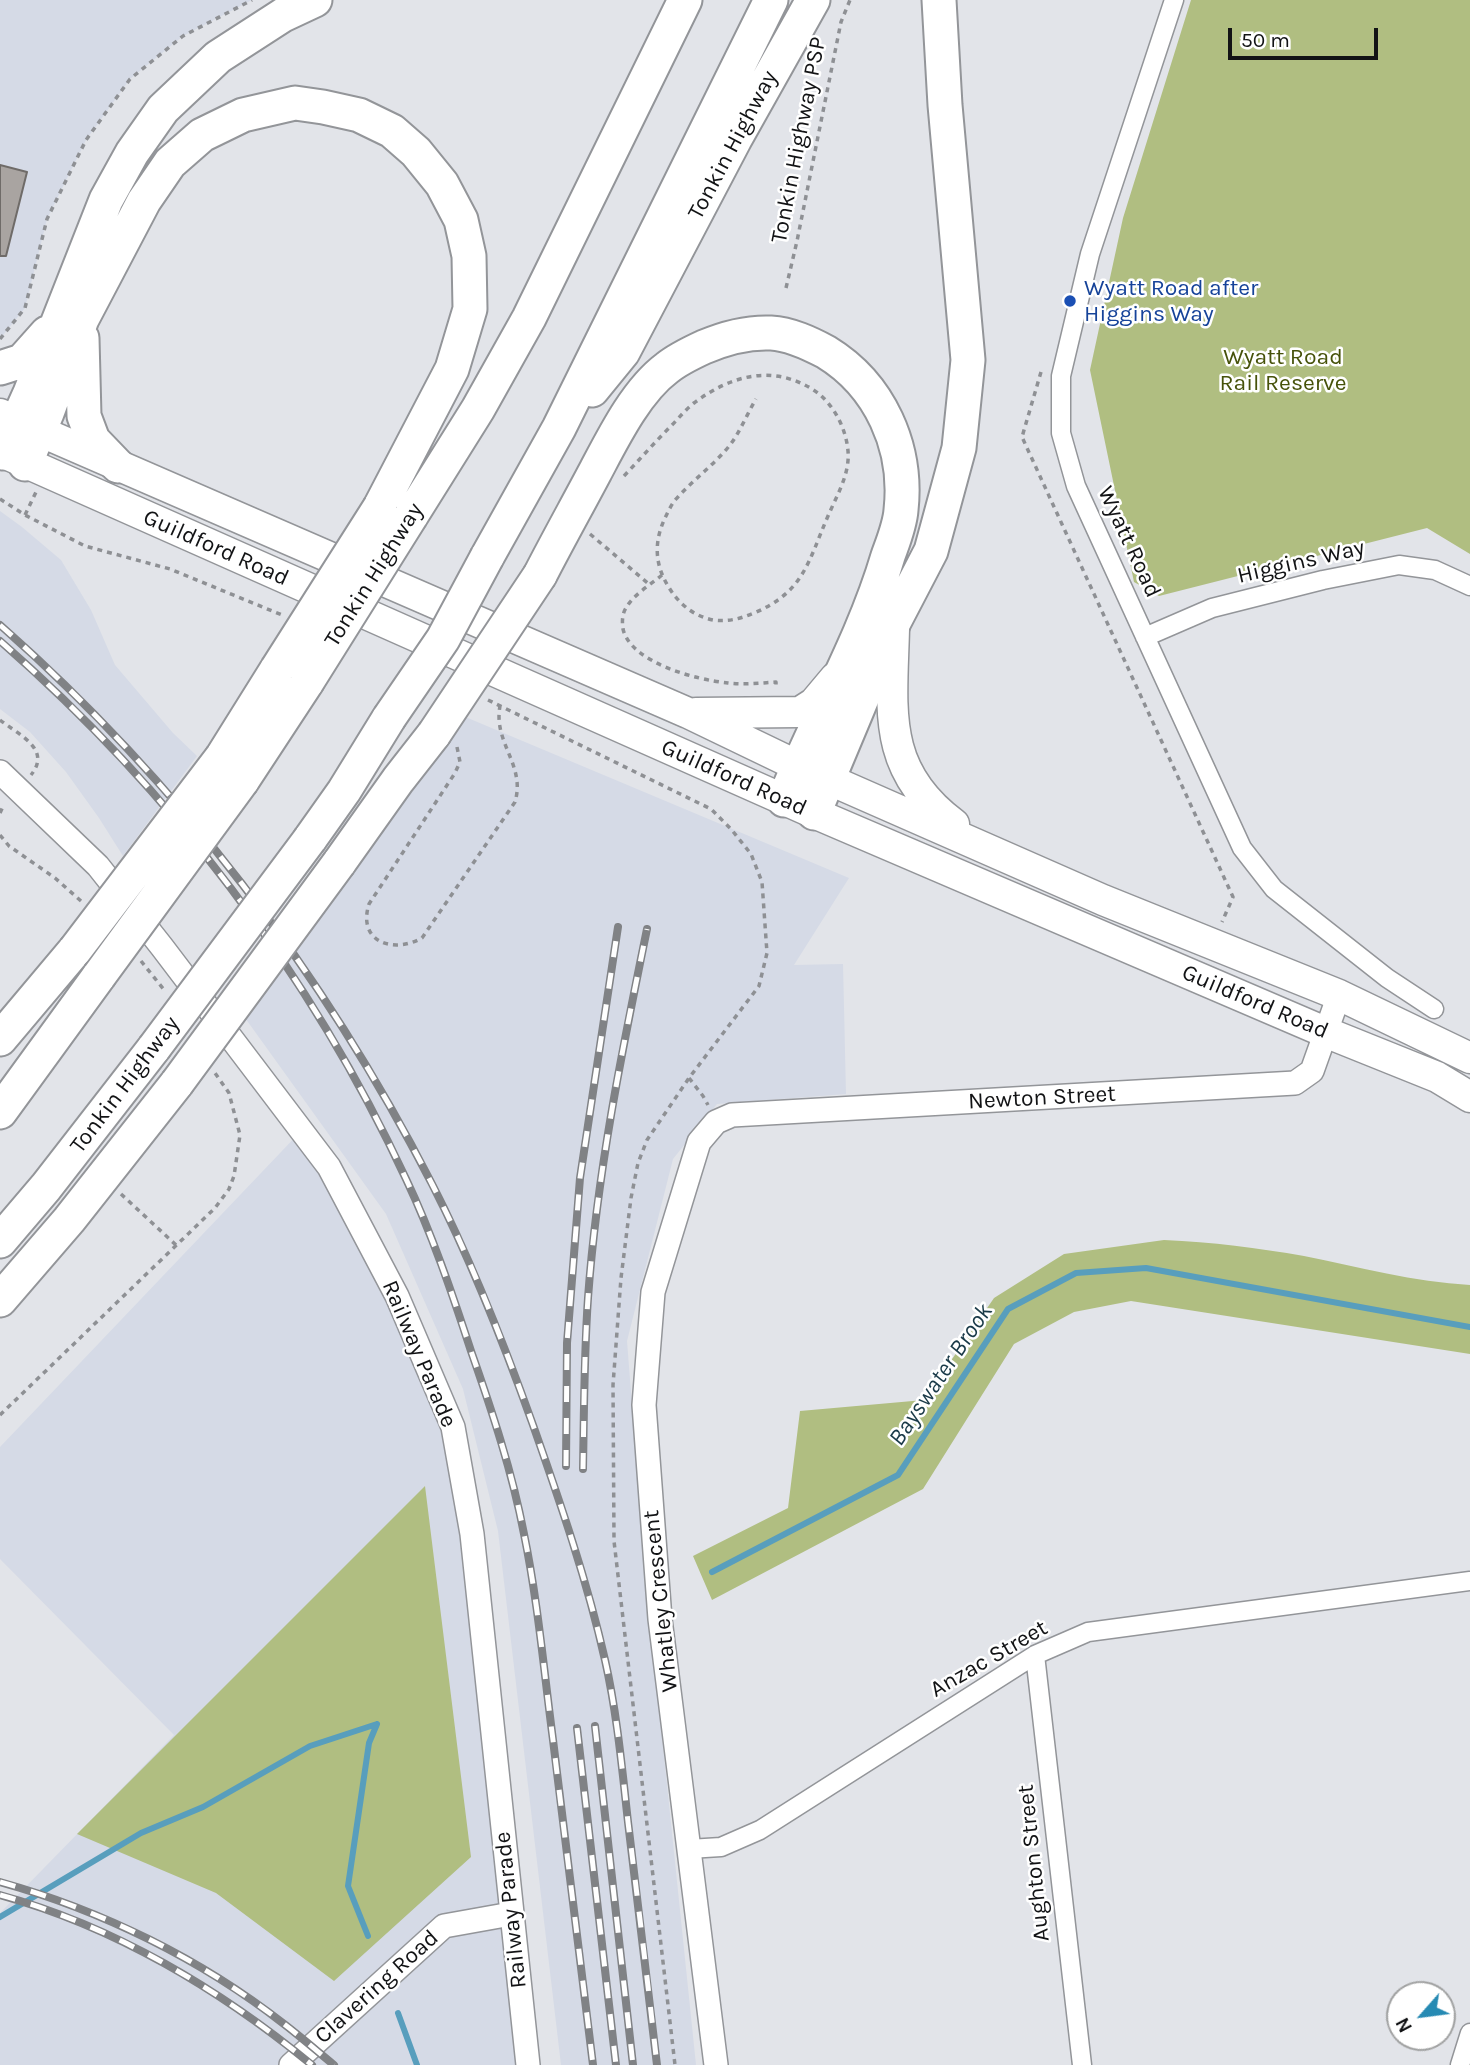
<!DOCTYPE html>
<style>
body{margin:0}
#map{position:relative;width:1470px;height:2065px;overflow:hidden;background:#e2e4e9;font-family:Karla,sans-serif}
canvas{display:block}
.north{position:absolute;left:1386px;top:1981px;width:70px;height:70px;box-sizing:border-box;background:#fff;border:2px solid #a0a1a1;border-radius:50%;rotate:242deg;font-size:19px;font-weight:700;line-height:28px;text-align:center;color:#121315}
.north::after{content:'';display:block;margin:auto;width:24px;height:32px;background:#268ab3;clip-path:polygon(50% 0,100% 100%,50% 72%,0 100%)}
.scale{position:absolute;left:1228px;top:28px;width:150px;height:32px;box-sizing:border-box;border:4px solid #121315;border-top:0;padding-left:9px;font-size:21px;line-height:24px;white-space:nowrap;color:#121315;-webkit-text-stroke:5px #fff;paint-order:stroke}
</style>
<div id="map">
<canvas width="1470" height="2065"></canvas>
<div class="north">N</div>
<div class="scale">50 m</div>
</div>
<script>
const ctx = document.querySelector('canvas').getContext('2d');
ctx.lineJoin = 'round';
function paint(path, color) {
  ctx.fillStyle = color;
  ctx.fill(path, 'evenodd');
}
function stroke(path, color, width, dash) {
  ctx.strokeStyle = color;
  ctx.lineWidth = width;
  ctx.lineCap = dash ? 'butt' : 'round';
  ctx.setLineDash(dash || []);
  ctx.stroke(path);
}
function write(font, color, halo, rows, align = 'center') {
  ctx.font = font + ' Karla,sans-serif';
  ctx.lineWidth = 5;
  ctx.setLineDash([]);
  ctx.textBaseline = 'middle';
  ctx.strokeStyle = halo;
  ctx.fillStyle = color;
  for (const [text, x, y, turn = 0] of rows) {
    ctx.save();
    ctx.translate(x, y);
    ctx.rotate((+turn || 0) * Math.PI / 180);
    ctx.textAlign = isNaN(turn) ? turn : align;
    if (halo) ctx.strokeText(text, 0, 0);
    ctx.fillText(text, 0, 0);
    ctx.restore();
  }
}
paint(new Path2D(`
 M0,0H252L183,36L130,79L86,140L47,219L25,308L0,339Z
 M0,511L22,527L61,560L91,610L115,665L173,733L197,756L123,856L99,818L66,772L30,732L0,709Z
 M444,708L849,878L794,965L843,964L846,1094L717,1104L673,1159L627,1341L645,1572L696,2065H561L498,1531L463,1389L386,1214L230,997Z
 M301,1131L450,1416L527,2065H0V1913L174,1735L0,1559V1447Z`), '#d5dae6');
paint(new Path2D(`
 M1191,0H1470V554L1427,528L1159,596L1134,582L1090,370L1123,218Z
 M1164,1240C1212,1242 1258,1248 1304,1256C1359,1267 1414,1282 1470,1285V1354L1131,1301L1074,1312L1014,1344L923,1489L712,1600L693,1556L788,1508L800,1411L924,1400L994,1298L1064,1254Z
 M425,1486L471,1857L334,1981L216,1893L77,1834Z`), '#b0be81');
stroke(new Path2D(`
 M712,1572L898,1475L1008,1309L1076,1273L1146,1268L1470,1327
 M0,1917L141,1833L203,1807L310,1746L377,1724
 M368,1936L348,1886L369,1743L377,1724
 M398,2013L417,2065`), '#589ebd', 6);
const building = new Path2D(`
 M0,165L27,172L6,256H0Z`);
paint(building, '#a9a4a1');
stroke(building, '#6f6b68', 2);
const minor = new Path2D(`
 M1174,0L1090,254L1061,376V433L1076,486L1242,848L1274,889L1387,978L1434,1009
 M1145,637L1212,608L1323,580L1399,565L1435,570L1470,586
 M1035,1655L1082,2065
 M689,1849L721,1847L760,1830L1035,1655L1088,1632L1470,1581
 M1460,2065L1470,2033`);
const tertiary = new Path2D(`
 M0,772L98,866L162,947L329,1167L397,1296L453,1427L472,1534L528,2065
 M291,2065L444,1926L511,1914
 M716,2065L660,1619L644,1405L653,1292L699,1142L716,1122L732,1115L1295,1083L1312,1071L1339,995`);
const trunk = new Path2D(`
 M0,414L688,713L798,766L1103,900L1339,995L1470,1058
 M4,453L814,813L1325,1032L1437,1077L1470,1097
 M894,629C892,710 881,770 954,824
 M696,713L800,712L814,703L835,678`);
const motorway = new Path2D(`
 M82,338L84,416L93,440L118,466
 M0,368L22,361L47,333
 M592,390L623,352L735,139L813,0
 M3,453L30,393L106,200L132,153L163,109L218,57L283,15L315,0
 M25,464L47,413L82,319L144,201L170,163L202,135L243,115L295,103L323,107L359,115L392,131L416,152L442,184L461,220L469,256L470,309L452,369L380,507
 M411,516L478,409L529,318L685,0
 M487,557L559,428L771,0
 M540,575C558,540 577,506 595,472C613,438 636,391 667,368C678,359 691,353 704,347C725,338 748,332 771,333C790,334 809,343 826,352C880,385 908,447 901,510C900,525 893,542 888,556C863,641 817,718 784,800
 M222,757L277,669
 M242,781L307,682
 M814,813L894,622L931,551L959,448L968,360L945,105L939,0
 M310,839L344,791L389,718
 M339,863L398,780L434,734
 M0,1039L75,950
 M0,1112L99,976
 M0,1241L46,1187L154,1048
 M0,1300L69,1220L177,1083`);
stroke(minor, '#939599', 21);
stroke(tertiary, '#939599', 26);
stroke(trunk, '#939599', 33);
stroke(motorway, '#939599', 37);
stroke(new Path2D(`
 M786,288L797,241L841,22L850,0
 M0,339L25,308L47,219L86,140L130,79L183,36L252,0
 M1041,372L1022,437L1233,897L1222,922
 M624,476C640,459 655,442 671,426C679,418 686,409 694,403C730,376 771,364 812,389C832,401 846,427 848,451C850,474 837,495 828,516C808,562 804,592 754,613C740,619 727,622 713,620C693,616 678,603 668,586C654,563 654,540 666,516C669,510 672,503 677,498C694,479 714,465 730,445C740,432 747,414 756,399
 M0,499L25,515L85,546L170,569L282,615
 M25,515L36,492
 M590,534L650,585
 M662,575C650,585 633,595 626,608C622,614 622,622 623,629C631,663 697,680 728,683C744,685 760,683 776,682V687
 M488,700L711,809L731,829L751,854L762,882L767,953L759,986L689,1078L647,1140L638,1163L631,1198L621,1278L613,1385L614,1541L675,2065
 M0,720C19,735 52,749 31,775
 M457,747L460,762L455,773L369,904C357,942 393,954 422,938L515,802C526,765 493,743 500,706
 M0,813L4,804
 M0,835L9,846L55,878L81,901
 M141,961L165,991
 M689,1078L703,1096L708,1105
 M121,1194L176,1245
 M0,1415L215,1208L229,1189L234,1176L240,1135L229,1093L215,1073`), '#8e9094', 3.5, [5, 5]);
stroke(minor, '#fff', 18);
stroke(tertiary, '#fff', 23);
stroke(trunk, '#fff', 30);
stroke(motorway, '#fff', 33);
const rail = new Path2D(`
 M0,625C178,782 324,973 432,1184C472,1262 504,1344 533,1425C560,1502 587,1580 605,1660C617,1713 622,1768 628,1822C638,1903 648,1984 657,2065
 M0,641C170,789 311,974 406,1179C432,1234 452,1293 471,1351C492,1411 512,1471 524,1534C538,1602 544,1672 553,1740C566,1848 580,1957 593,2065
 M566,1466L567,1343L580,1178L618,927
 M583,1469C584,1412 584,1355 588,1298C597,1173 622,1051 647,929
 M595,1726L633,2065
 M577,1728L616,2065
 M0,1882C101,1910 201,1959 284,2024C301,2037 317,2051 334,2065
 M0,1895C114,1926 221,1990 312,2065`);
stroke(rail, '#808285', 8);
stroke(rail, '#fff', 5, [16]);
const motorwayBridge = new Path2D(`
 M277,669L380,507
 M307,682L411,516
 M389,718L443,639L487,557
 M434,734L540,575
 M75,950L222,757
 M99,976L242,781
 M154,1048L310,839
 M177,1083L339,863`);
stroke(motorwayBridge, '#939599', 37, []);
stroke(motorwayBridge, '#fff', 33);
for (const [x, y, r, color] of [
 [1070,301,7,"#1a4fb4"]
]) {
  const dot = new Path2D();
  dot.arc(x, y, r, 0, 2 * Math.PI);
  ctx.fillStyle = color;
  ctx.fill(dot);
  stroke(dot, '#fff', 2.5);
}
write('23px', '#121315', '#fff', [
 ["Tonkin Highway PSP",799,140,-79],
 ["Tonkin Highway",733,145,-62],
 ["Wyatt Road",1129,542,65],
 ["Guildford Road",216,548,24],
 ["Higgins Way",1301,562,-13],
 ["Tonkin Highway",374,575,-58],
 ["Guildford Road",734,778,24],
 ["Guildford Road",1255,1002,23],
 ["Tonkin Highway",125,1085,-53],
 ["Newton Street",1042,1098,-3],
 ["Railway Parade",419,1354,67],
 ["Whatley Crescent",661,1601,-96],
 ["Anzac Street",989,1659,-30],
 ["Aughton Street",1034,1863,-96],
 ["Railway Parade",511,1910,-96],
 ["Clavering Road",377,1987,-42]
]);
write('23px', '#164399', '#fff', [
 ["Wyatt Road after",1084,288],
 ["Higgins Way",1084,314]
], 'left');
write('23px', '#46520a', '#fff', [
 ["Wyatt Road",1283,357],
 ["Rail Reserve",1283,383]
]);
write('italic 24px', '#1a3a48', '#fff', [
 ["Bayswater Brook",941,1375,-56]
]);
</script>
